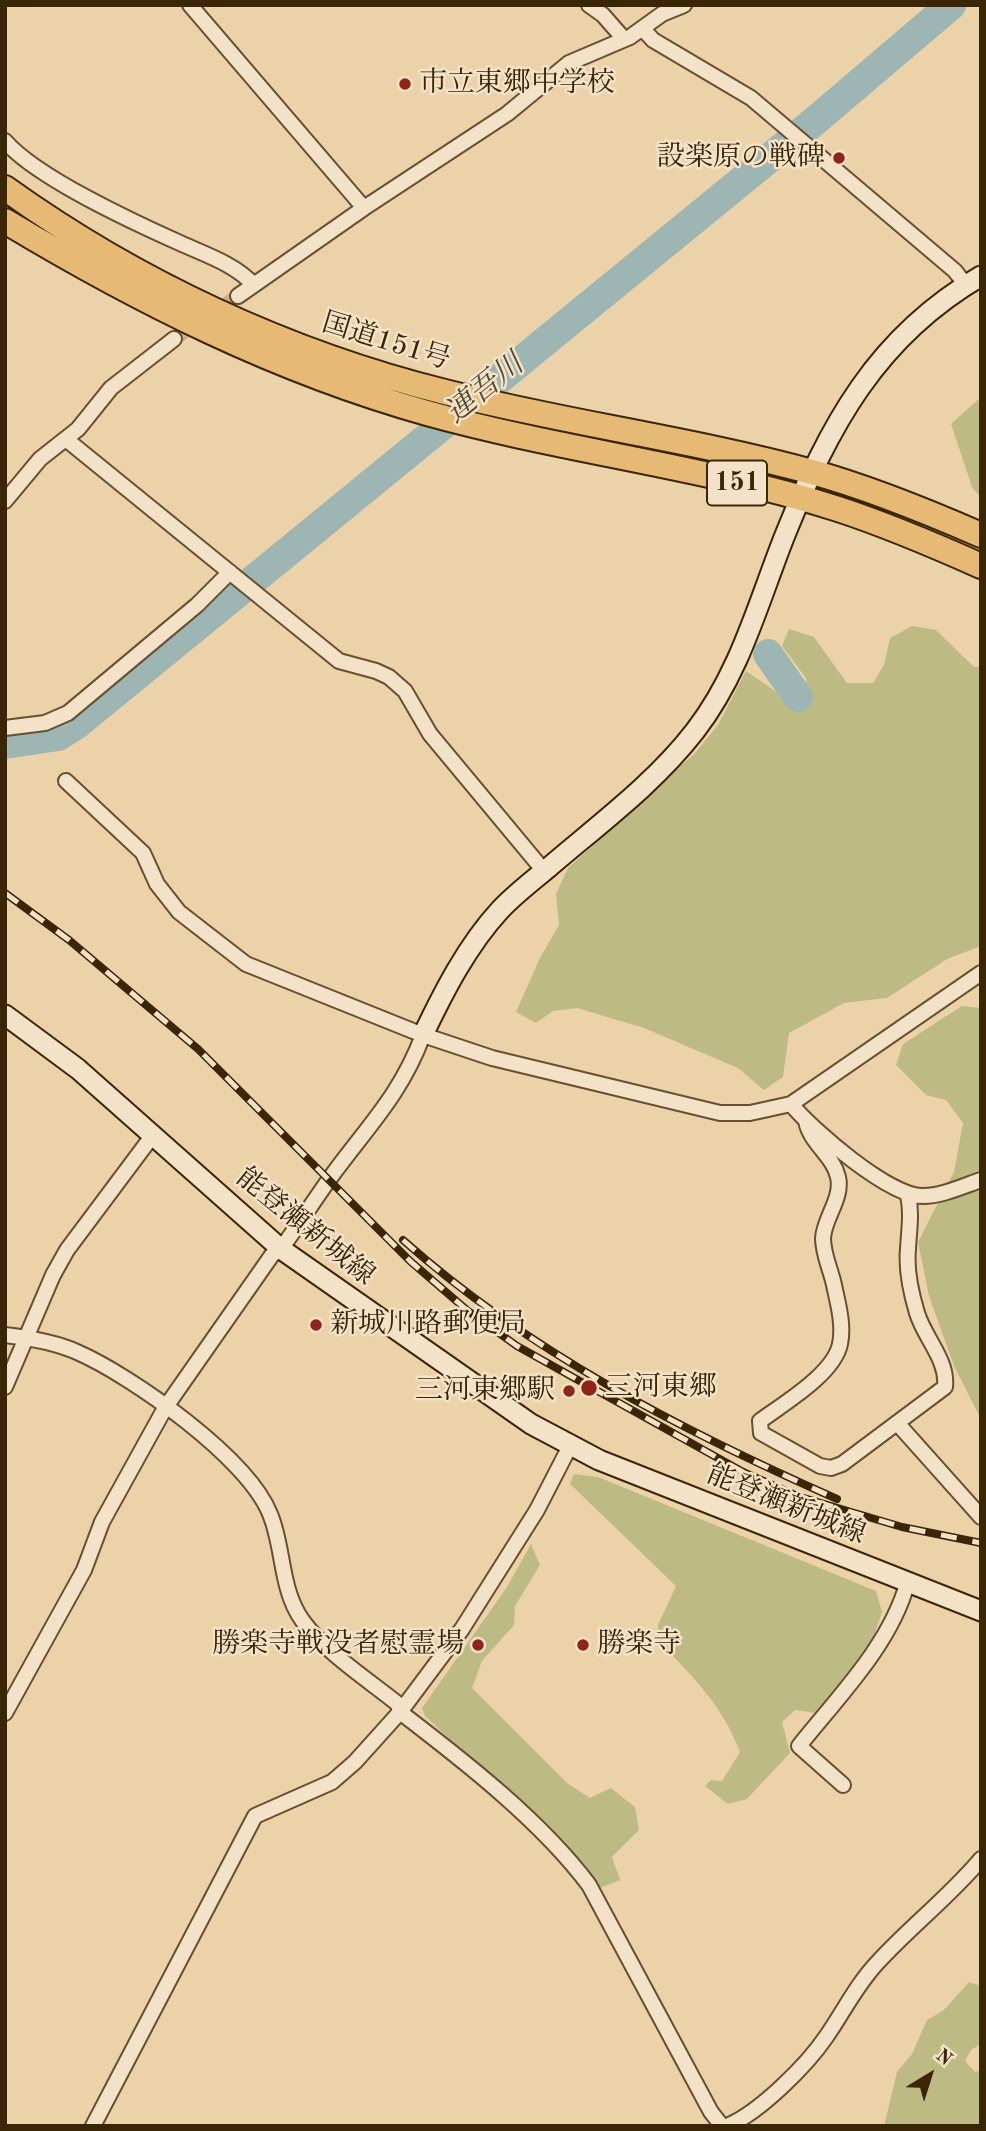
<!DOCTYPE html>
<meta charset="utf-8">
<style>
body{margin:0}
#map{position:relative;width:986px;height:2131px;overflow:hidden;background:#ecd2a9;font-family:"Old Standard TT",serif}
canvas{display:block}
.frame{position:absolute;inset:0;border:7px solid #3a2506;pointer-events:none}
.north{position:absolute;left:895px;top:2040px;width:70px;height:70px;-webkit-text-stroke:5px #f3e2c7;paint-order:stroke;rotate:38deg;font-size:19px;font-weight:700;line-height:28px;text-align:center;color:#3a2506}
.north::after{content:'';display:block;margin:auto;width:24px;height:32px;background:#3a2506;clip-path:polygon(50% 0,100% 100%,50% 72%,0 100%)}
</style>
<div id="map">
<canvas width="986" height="2131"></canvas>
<div class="frame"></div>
<div class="north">N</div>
</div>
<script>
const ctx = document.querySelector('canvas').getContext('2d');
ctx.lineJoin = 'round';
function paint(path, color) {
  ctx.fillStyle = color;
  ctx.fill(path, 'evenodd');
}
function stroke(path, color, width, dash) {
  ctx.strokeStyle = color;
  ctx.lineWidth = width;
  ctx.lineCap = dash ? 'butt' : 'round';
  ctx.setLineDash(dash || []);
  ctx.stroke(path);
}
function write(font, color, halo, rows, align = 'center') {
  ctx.font = font + ' "Old Standard TT","Noto Serif JP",serif';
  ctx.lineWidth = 5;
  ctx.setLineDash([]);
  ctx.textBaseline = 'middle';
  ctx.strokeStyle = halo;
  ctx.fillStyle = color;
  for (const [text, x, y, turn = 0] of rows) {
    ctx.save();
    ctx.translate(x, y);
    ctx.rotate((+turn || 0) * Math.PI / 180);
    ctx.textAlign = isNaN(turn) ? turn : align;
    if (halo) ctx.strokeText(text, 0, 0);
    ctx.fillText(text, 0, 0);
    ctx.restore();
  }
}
paint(new Path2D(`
 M981,397V498L972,487L951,424Z
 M912,626L936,630L974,667H981V946L947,959L887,998L844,1003L789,1033L783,1077L764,1090L738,1068L644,1028L577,1008L553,1011L536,1023L516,1012L540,958L559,925L556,894L568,868L695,753L718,725L746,671L784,697L806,700V678L782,646L789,629L814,637L847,683H873L884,665L890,638Z
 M962,1006L981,1008V1419L954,1366L929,1296L918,1242L954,1172L963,1123L946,1100L926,1095L896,1065L903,1044Z
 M574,1474L598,1477L876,1591L882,1612L867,1656L815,1713L795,1710L782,1722L790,1753L747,1799L728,1804L705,1786L711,1780L722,1781L740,1752C723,1706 691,1674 657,1640L658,1625L676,1586L570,1484Z
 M531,1544L540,1565L515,1606L514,1625L482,1661L472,1688L567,1783L590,1798L611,1788L635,1807L639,1830L612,1857L620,1880L600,1888L574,1856L425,1716L422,1708L507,1587Z
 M969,1982L981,1986V2044L971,2050L965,2061L975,2072L981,2070V2126H884L897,2072L912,2054L927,2020L944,2010Z`), '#beba84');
stroke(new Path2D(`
 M768,654L798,697
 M5,744L58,736L77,724L816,120L951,5`), '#9db5b3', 30);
stroke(new Path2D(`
 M174,339L238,296`), '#c8af88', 14, [14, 7]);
const street = new Path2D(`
 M190,5L364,208
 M589,5L603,15L624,39
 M643,29L653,40L751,98L955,271L965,284
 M5,141C36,177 135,223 180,243C206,255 235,264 254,285
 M238,296L364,208L507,114L569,63L630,37L662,14L684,5
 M67,440L339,661L376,671L389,677L405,691L430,734L544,871
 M5,501L40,459L78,429L111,388L174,339
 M5,728L45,723L68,713L197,605L230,572
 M66,781L143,853L157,884L179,912L246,964L423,1035L492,1058L720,1113H750L791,1104L981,973
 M791,1104C812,1130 890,1197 923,1196C942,1196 963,1186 981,1180
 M806,1121C810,1143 833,1155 838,1177C843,1198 824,1218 823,1238C823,1255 831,1270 834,1285C838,1304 844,1325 840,1344C834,1374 783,1404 760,1421L761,1433L820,1466L831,1468L842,1464L945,1387C948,1360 925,1339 917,1313C911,1293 906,1269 908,1249C909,1229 912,1214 908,1195
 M5,1335C30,1338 55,1342 77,1352C132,1376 248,1458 270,1514C284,1547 280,1589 302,1620C326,1653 367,1679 398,1704L400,1712C464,1761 541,1821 589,1885L711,2112L722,2126
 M5,1387L53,1275L67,1250L153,1135
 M898,1424L981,1517
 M5,1713L84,1570L102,1522L165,1408L272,1255L281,1249C299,1224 315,1199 333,1174C369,1125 401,1094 423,1035
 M843,1785L799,1746C838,1697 890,1645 907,1584
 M93,2126L255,1816L332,1782L355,1762L400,1712L462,1629L537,1510L570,1446
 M727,2126C759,2113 807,2065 826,2037C844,2011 857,1984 878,1962C911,1926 950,1896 981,1859`);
const secondary = new Path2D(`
 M5,1015L78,1069L281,1249L531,1424L599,1460L981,1611
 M423,1035C444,991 467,946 500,910C514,895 532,881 548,868C598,825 654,784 695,731C740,673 758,603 785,535C829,426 876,337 981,276`);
const highway = new Path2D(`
 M5,188C136,282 288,353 445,392C566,423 691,439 812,472C870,488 926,511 981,535
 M5,221C138,301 277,371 427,413C563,451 704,466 838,509C887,525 934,545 981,566`);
stroke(street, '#66502f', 18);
stroke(secondary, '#3a2506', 23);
stroke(highway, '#3a2506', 28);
stroke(street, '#f3e2c7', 14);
stroke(secondary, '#f3e2c7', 19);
stroke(highway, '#e6b974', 24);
const rail = new Path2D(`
 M5,893L69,940L198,1049L410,1261L468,1311L517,1346L743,1472L797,1496L902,1527L981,1543
 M403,1240C529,1352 683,1431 837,1499`);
stroke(rail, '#3a2506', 8);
stroke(rail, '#f3e2c7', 5, [16]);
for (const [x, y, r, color] of [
 [405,84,7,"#8f2418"],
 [839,158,7,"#8f2418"],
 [316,1325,7,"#8f2418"],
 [589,1388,9,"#8f2418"],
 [569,1391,7,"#8f2418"],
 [478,1645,7,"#8f2418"],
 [583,1645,7,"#8f2418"]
]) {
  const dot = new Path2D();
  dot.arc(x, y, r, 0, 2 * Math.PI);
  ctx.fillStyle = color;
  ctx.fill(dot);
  stroke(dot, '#f3e2c7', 2.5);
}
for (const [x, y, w] of [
 [737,483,60]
]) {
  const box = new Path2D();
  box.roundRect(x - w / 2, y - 22.5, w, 45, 5);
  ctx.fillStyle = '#f3e2c7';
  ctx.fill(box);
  stroke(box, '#3a2506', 2);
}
write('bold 26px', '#3a2506', null, [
 ["151",737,483]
]);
write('28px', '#3a2506', '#f3e2c7', [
 ["市立東郷中学校",419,84],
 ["設楽原の戦碑",825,158,"right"],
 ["新城川路郵便局",330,1325],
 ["三河東郷",605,1388],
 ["三河東郷駅",555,1391,"right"],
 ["勝楽寺戦没者慰霊場",464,1645,"right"],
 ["勝楽寺",597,1645]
], 'left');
write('28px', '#3a2506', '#f3e2c7', [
 ["国道151号",386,342,17],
 ["能登瀬新城線",305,1227,39],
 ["能登瀬新城線",786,1505,22]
]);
write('italic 30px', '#534931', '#f3e2c7', [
 ["連吾川",485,389,-39]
]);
</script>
